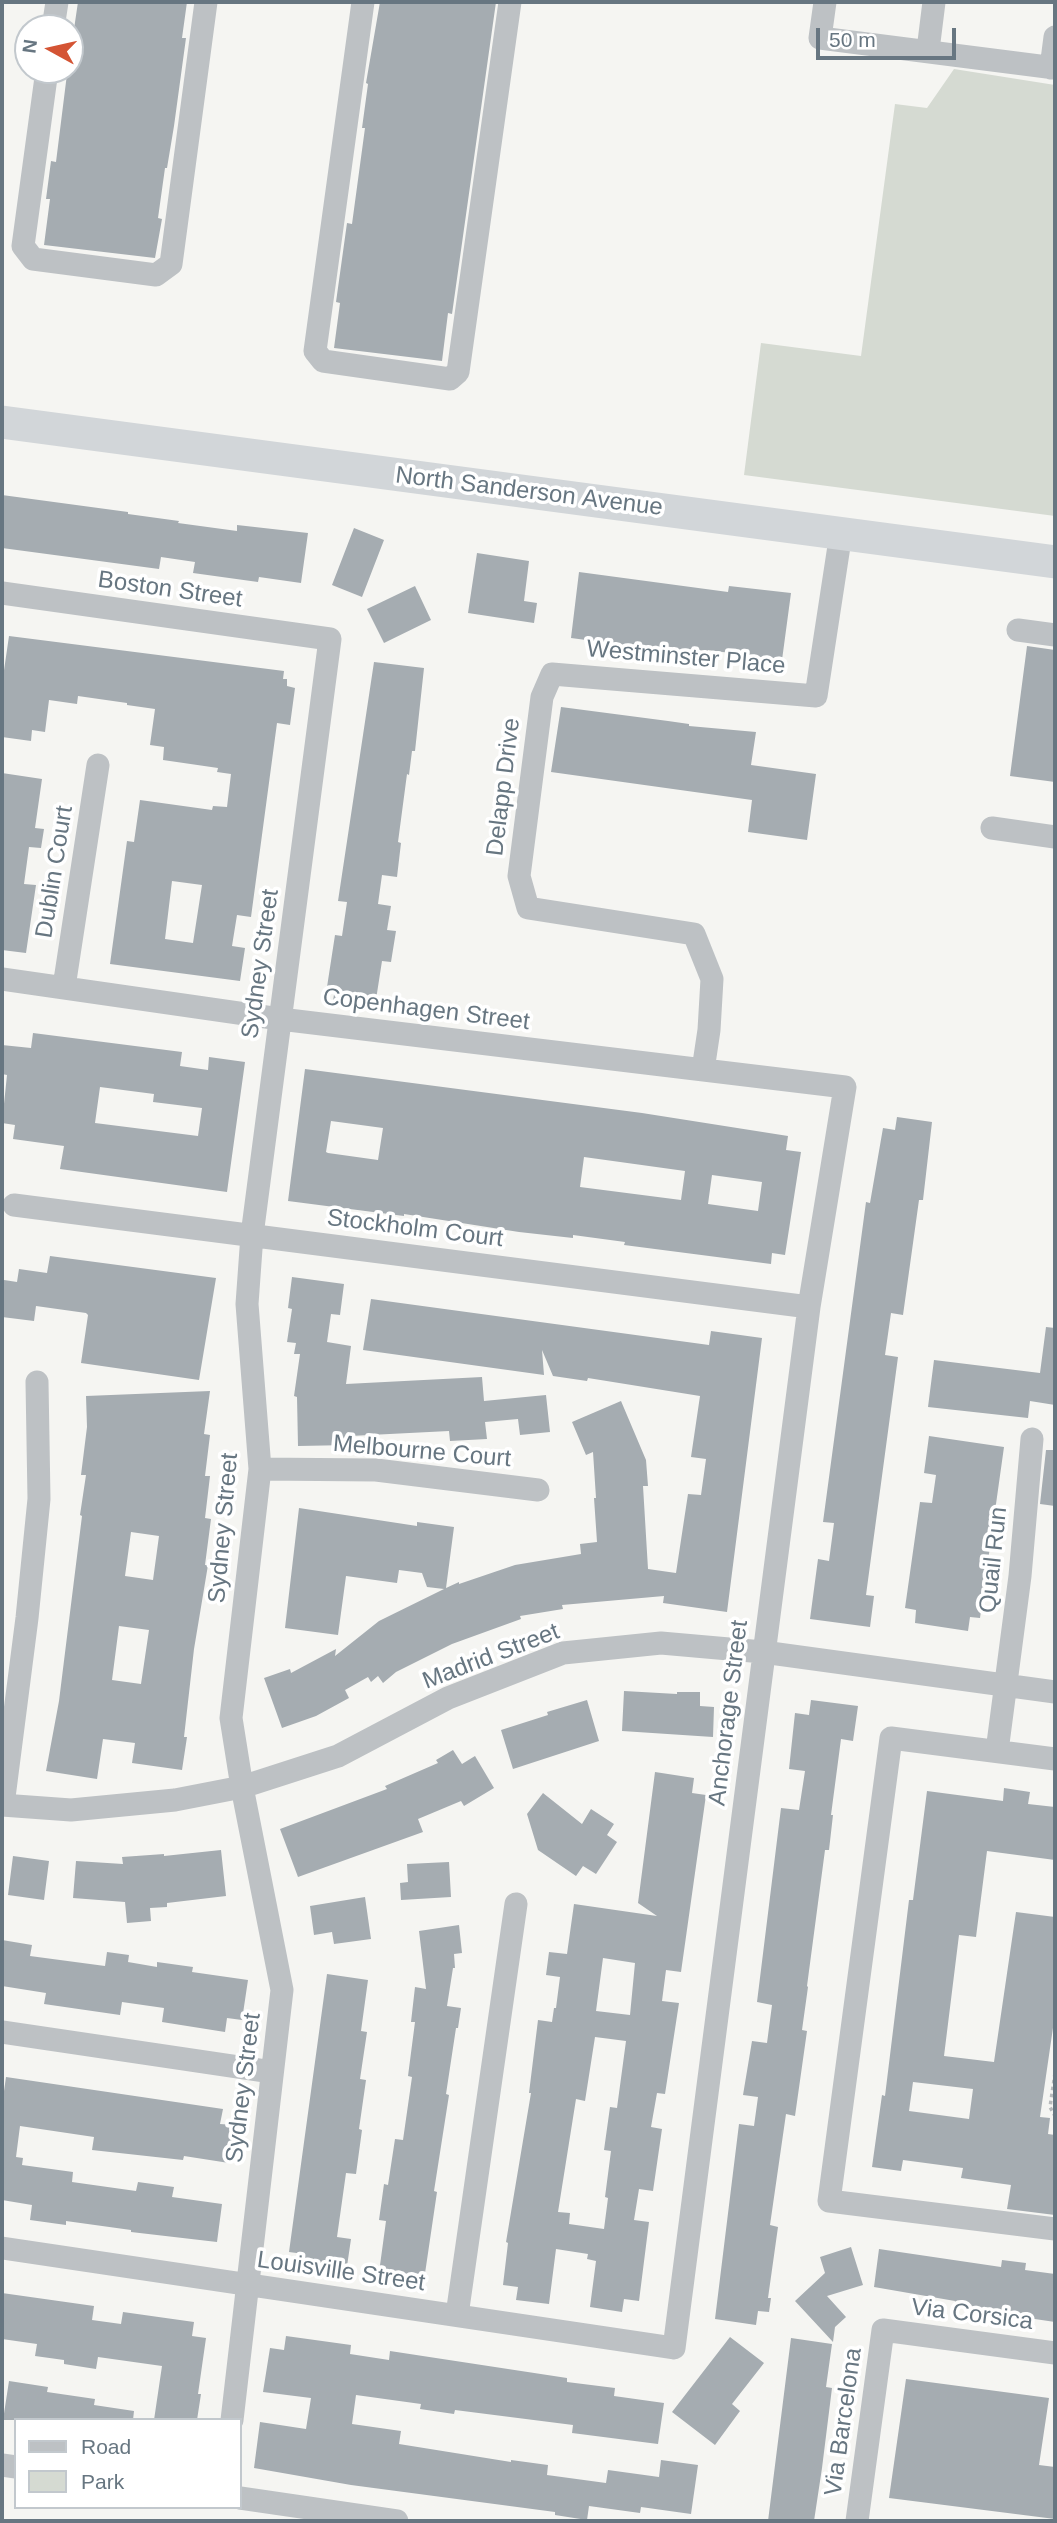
<!DOCTYPE html>
<style>
body{margin:0}
#map{position:relative;width:1057px;height:2523px;overflow:hidden;background:#f5f5f2;font-family:Arial,sans-serif}
canvas{display:block}
.frame{position:absolute;inset:0;border:4px solid #677681;pointer-events:none}
.legend{position:absolute;left:14px;top:2418px;width:228px;height:91px;box-sizing:border-box;background:#fff;border:2px solid #c2c8cd;margin:0;padding:9px 12px;list-style:none;font-size:21px;color:#677681}
.legend li{display:flex;align-items:center;gap:14px;height:35px}
.legend b{width:35px;border:2px solid #c2c8cd}
.north{position:absolute;left:14px;top:14px;width:70px;height:70px;box-sizing:border-box;background:#fff;border:2px solid #c2c8cd;border-radius:50%;rotate:278deg;font-size:19px;font-weight:700;line-height:28px;text-align:center;color:#677681}
.north::after{content:'';display:block;margin:auto;width:24px;height:32px;background:#d45434;clip-path:polygon(50% 0,100% 100%,50% 72%,0 100%)}
.scale{position:absolute;left:816px;top:28px;width:140px;height:32px;box-sizing:border-box;border:4px solid #677681;border-top:0;padding-left:9px;font-size:21px;line-height:24px;white-space:nowrap;color:#677681;-webkit-text-stroke:5px #fff;paint-order:stroke}
</style>
<div id="map">
<canvas width="1057" height="2523"></canvas>
<div class="frame"></div>
<ul class="legend">
<li><b style="height:9px;background:#bdc1c4"></b>Road</li>
<li><b style="height:19px;background:#d5dad2"></b>Park</li>
</ul>
<div class="north">N</div>
<div class="scale">50 m</div>
</div>
<script>
const ctx = document.querySelector('canvas').getContext('2d');
ctx.lineJoin = 'round';
function paint(path, color) {
  ctx.fillStyle = color;
  ctx.fill(path, 'evenodd');
}
function stroke(path, color, width, dash) {
  ctx.strokeStyle = color;
  ctx.lineWidth = width;
  ctx.lineCap = dash ? 'butt' : 'round';
  ctx.setLineDash(dash || []);
  ctx.stroke(path);
}
function write(font, color, halo, rows, align = 'center') {
  ctx.font = font + ' Arial,sans-serif';
  ctx.lineWidth = 7;
  ctx.setLineDash([]);
  ctx.textBaseline = 'middle';
  ctx.strokeStyle = halo;
  ctx.fillStyle = color;
  for (const [text, x, y, turn = 0] of rows) {
    ctx.save();
    ctx.translate(x, y);
    ctx.rotate((+turn || 0) * Math.PI / 180);
    ctx.textAlign = isNaN(turn) ? turn : align;
    if (halo) ctx.strokeText(text, 0, 0);
    ctx.fillText(text, 0, 0);
    ctx.restore();
  }
}
paint(new Path2D(`
 M954,69L1055,85V516L744,475L761,343L861,356L895,104L927,108Z`), '#d5dad2');
paint(new Path2D(`
 M78,2H187L182,38H186L174,126L167,168H165L158,218L162,219L155,258L44,245L50,199H46L51,161L56,162L67,74L70,75V56Z
 M380,2H496L452,314L448,313L442,361L334,348L340,303L336,302L347,223L352,224L365,128H362L368,84L366,83Z
 M2,495L128,512V514L179,521L178,523L237,531V525L308,533L301,583L259,577L258,582L193,573L195,562L161,557L159,569L2,548Z
 M354,528L384,540L362,597L332,585Z
 M477,553L529,561L524,601L537,603L534,623L468,613Z
 M579,572L728,592L729,586L791,593L782,660L708,650L707,656L571,638Z
 M415,586L431,620L384,643L367,609Z
 M9,636L284,671L283,679H287V686L295,688L290,725L277,723L251,917L237,915L232,946L245,948L240,981L110,964L127,841L134,842L140,800L212,810L213,806L227,807L231,774L217,772L218,768L163,760L164,747L150,745L155,709L127,705V703L78,696L77,704L49,700L45,732L32,730L31,741L2,737V684ZM172,881L202,885L193,943L165,939Z
 M1027,646L1055,650V782L1010,776Z
 M374,662L424,668L415,751H412L409,775L407,774L398,842L401,843L397,877L382,875L378,904L391,906L387,930L396,931L391,962L382,961L375,1006L333,1001L335,988L327,987L335,935L342,936L347,902L338,901Z
 M561,707L668,721L689,724V726L756,732L751,765L816,774L807,840L748,832L752,800L551,772Z
 M2,773L42,779L35,828L44,829L41,848L29,847L24,884L36,885L26,953L2,950Z
 M33,1033L182,1052L180,1066L208,1070L209,1057L245,1062L227,1192L60,1169L64,1146L13,1139L15,1125L2,1123L7,1075L2,1074V1045L31,1048ZM100,1087L154,1094L153,1102L202,1108L198,1136L95,1123Z
 M305,1069L642,1113L788,1136L786,1150L801,1152L785,1255L772,1253L771,1264L624,1245L625,1242L573,1235V1238L519,1232L404,1214V1216L288,1201ZM331,1121L383,1128L378,1160L328,1153L326,1152ZM584,1157L685,1171L681,1200L580,1187ZM712,1175L762,1182L758,1211L708,1204Z
 M897,1117L932,1122L923,1200H919L903,1315L891,1313L885,1355L898,1357L866,1595L874,1596L870,1627L810,1619L818,1559L829,1561L834,1523L823,1522L866,1202L870,1203L883,1128L895,1130Z
 M50,1256L216,1278L199,1380L81,1363L88,1315L86,1313L36,1306L34,1321L2,1317L4,1280L17,1282L19,1269L47,1273Z
 M292,1277L344,1284L340,1315L331,1314L327,1342L351,1346L346,1384L482,1377L484,1401L546,1395L550,1432L520,1435L518,1419L485,1422L487,1439L450,1441L449,1431L350,1436V1445L298,1446L297,1397L294,1396L300,1354H294L296,1343L287,1342L292,1309L288,1308Z
 M371,1299L709,1345L711,1331L762,1338L727,1612L663,1603L664,1596L562,1605L563,1609L520,1616L521,1619L452,1644L396,1672L383,1683L378,1676L371,1682L368,1677L345,1690L349,1698L316,1716L282,1728L264,1678L290,1669L291,1673L336,1649L335,1656L379,1621L444,1589L427,1587L422,1573L399,1570L397,1583L346,1576L338,1635L285,1628L299,1508L417,1526V1522L454,1527L446,1588L459,1582V1584L515,1565L581,1554L580,1544L597,1542L594,1498H596L593,1452L586,1455L572,1422L621,1401L646,1460L648,1486H643L648,1569L676,1573L688,1494L701,1495L706,1459L691,1457L700,1396L588,1378L587,1381L553,1376L542,1350L544,1375L363,1350Z
 M1046,1327L1055,1328V1405L1030,1401L1028,1418L928,1407L934,1360L1040,1373Z
 M210,1391L204,1434L210,1435L205,1476H210L205,1518L211,1519L205,1565H208L194,1649L184,1737H187L182,1770L132,1763L135,1743L103,1739L97,1779L46,1771L59,1701L82,1516L80,1515L86,1475H81L87,1427L86,1396ZM131,1532L159,1536L153,1580L125,1576ZM119,1626L149,1630L141,1684L112,1680Z
 M929,1436L1004,1447L980,1618L970,1617L968,1631L915,1623L916,1610L905,1608L920,1502L932,1503L936,1475L924,1473Z
 M1046,1450H1055V1506L1040,1504Z
 M624,1691L677,1694V1692H700V1706L714,1707L713,1737L622,1731Z
 M587,1700L599,1741L513,1769L501,1730L548,1715L547,1712Z
 M811,1700L858,1706L853,1741L841,1739L831,1815H833L829,1850H825L807,1986L808,1987L802,2030L807,2031L795,2116L786,2114L770,2225L778,2227L768,2298H771L769,2312L758,2311L756,2325L715,2319L739,2124L754,2126L758,2097L743,2095L752,2041L767,2043L772,2005L757,2002L781,1808L799,1810L805,1771L789,1769L795,1713L809,1715Z
 M453,1750L462,1764L475,1756L494,1788L464,1806L461,1801L418,1819L423,1832L298,1877L280,1829L387,1789L385,1786L438,1763L436,1760Z
 M655,1772L694,1778L692,1793L706,1795L681,1972L666,1970L662,2001L679,2003L665,2094L657,2093L651,2127L662,2129L653,2191L639,2189L634,2220L649,2222L639,2301L624,2299L622,2312L590,2307L596,2261L587,2259L588,2254L556,2249L549,2304L516,2300L518,2287L503,2285L508,2243L506,2242L531,2093H529L538,2020L552,2022L554,2008H556L560,1977L546,1975L549,1952L567,1954L574,1904L657,1916L638,1903ZM603,1958L635,1963L630,2015L596,2011ZM595,2037L626,2041L617,2108L610,2107L604,2150L611,2151L605,2197L608,2198L604,2229L569,2224L570,2213L558,2212L576,2099L585,2101Z
 M1004,1788L1030,1792L1028,1804L1055,1807V1860L987,1851L976,1937L959,1935L944,2056L994,2062L1016,1912L1055,1917V2014L1040,2117L1050,2118L1048,2134L1055,2135V2215L1007,2209L1011,2185L961,2178L963,2168L903,2160L901,2171L872,2167L882,2095L885,2096L909,1900H913L927,1791L1003,1801ZM913,2082L973,2089L969,2119L909,2111Z
 M543,1793L582,1824L591,1809L614,1824L607,1835L617,1842L596,1874L583,1866L576,1876L538,1850L527,1814Z
 M221,1850L226,1896L167,1903V1907L150,1908L151,1921L127,1923L125,1902L73,1898L76,1861L123,1864L122,1857L164,1854V1856Z
 M13,1856L49,1861L44,1900L8,1895Z
 M449,1862L451,1897L401,1900L400,1883L408,1882L407,1864Z
 M365,1897L371,1939L334,1944L332,1932L314,1935L310,1906Z
 M459,1925L462,1953L454,1954L455,1968H453L447,2006L461,2008L458,2028H456L446,2094L449,2095L434,2191L437,2192L423,2287L378,2280L386,2221L379,2220L384,2184L388,2185L395,2139L403,2140L412,2077L408,2076L415,2022H411L415,1987L426,1989L419,1931Z
 M2,1940L32,1945L30,1956L105,1966L107,1952L129,1955L128,1962L157,1967V1962L193,1967L192,1972L248,1980L242,2020L227,2018L225,2032L162,2022L164,2008L122,2002L120,2015L44,2004L46,1993L2,1986Z
 M327,1974L368,1980L361,2031L367,2032L360,2079L366,2080L359,2129L362,2130L356,2174L346,2173L337,2237L351,2239L346,2273L302,2267L304,2254L289,2252Z
 M6,2077L223,2109L220,2124L234,2125L229,2163L184,2156L183,2160L92,2150L94,2137L20,2126L16,2157L23,2158L22,2165L73,2172L72,2182L136,2191L138,2182L174,2187L172,2197L222,2204L217,2242L131,2232V2230L66,2221V2225L30,2220L32,2205L2,2200V2090L4,2091Z
 M851,2247L863,2285L827,2296L846,2317L835,2327L833,2342L795,2301L825,2273L820,2257Z
 M879,2249L1001,2267L1002,2260L1026,2263L1025,2270L1055,2274V2322L954,2307L955,2301L874,2287Z
 M2,2293L94,2306L92,2320L121,2324L123,2312L194,2322L192,2336L206,2338L198,2394H201L197,2420H154L162,2366L98,2357L96,2369L64,2364V2360L35,2356L37,2344L2,2339Z
 M286,2336L351,2345L350,2354L389,2360L390,2351L567,2378V2382L615,2388L614,2396L664,2403L658,2444L572,2433L573,2425L455,2410L454,2414L420,2409L421,2404L356,2395L352,2424L401,2431L399,2444L511,2462V2460L548,2465L547,2475L606,2483L608,2470L659,2477L661,2460L698,2465L691,2514L641,2507L640,2513L589,2506L587,2520L555,2515V2512L351,2485L254,2468L260,2422L306,2429L311,2398L263,2392L270,2348L284,2350Z
 M730,2337L764,2363L732,2404L740,2411L715,2445L672,2412Z
 M791,2338L832,2344L826,2387L832,2388L822,2468L814,2521H768Z
 M906,2379L1049,2398L1039,2465L1055,2467V2519L889,2498Z
 M9,2381L48,2387L47,2392L95,2399L94,2405L134,2411L133,2420H3Z`), '#a5acb1');
stroke(new Path2D(`
 M1055,2073L1050,2107L1055,2116`), '#b7babc', 3.5, [3.5, 3.5]);
stroke(new Path2D(`
 M363,2L315,351L323,361L450,379L458,372L510,2
 M825,2L820,38L1055,68
 M53,28L57,2
 M928,50L934,2
 M1051,68L1055,37
 M47,70L23,246L33,259L156,275L171,264L206,2
 M2,593L330,639L252,1235L247,1304L260,1469L231,1718L242,1787L282,1990L232,2420
 M1018,630L1055,635
 M992,828L1055,837
 M2,979L280,1019L845,1087L809,1307L674,2348L2,2248
 M64,987L98,765
 M703,1070L709,1030L712,979L694,934L528,908L519,876L542,697L552,674L816,696L841,533
 M14,1205L809,1307
 M260,1469L376,1470L538,1490
 M997,1751L1020,1576L1032,1439
 M1055,1759L891,1738L829,2201L1055,2229
 M2,1805L71,1810L175,1800L242,1787L338,1756L448,1698L563,1653L661,1643L763,1652L1055,1692
 M3,1805L27,1618L39,1499L37,1382
 M2,2032L272,2072
 M457,2315L516,1904
 M2,2465L16,2467
 M240,2498L397,2521
 M857,2521L883,2330L1055,2353`), '#bdc1c4', 23);
stroke(new Path2D(`
 M2,422L1055,562`), '#d2d6d9', 33);
write('24px', '#677681', '#fff', [
 ["North Sanderson Avenue",529,492,7],
 ["Boston Street",170,590,8],
 ["Westminster Place",686,658,5],
 ["Delapp Drive",504,787,-83],
 ["Dublin Court",55,872,-81],
 ["Sydney Street",261,964,-82],
 ["Copenhagen Street",426,1010,7],
 ["Stockholm Court",415,1229,7],
 ["Melbourne Court",422,1452,5],
 ["Sydney Street",224,1528,-85],
 ["Quail Run",994,1560,-84],
 ["Madrid Street",491,1657,-21],
 ["Anchorage Street",729,1713,-83],
 ["Sydney Street",244,2088,-83],
 ["Louisville Street",341,2272,8],
 ["Via Corsica",972,2315,7],
 ["Via Barcelona",844,2422,-82]
]);
</script>
